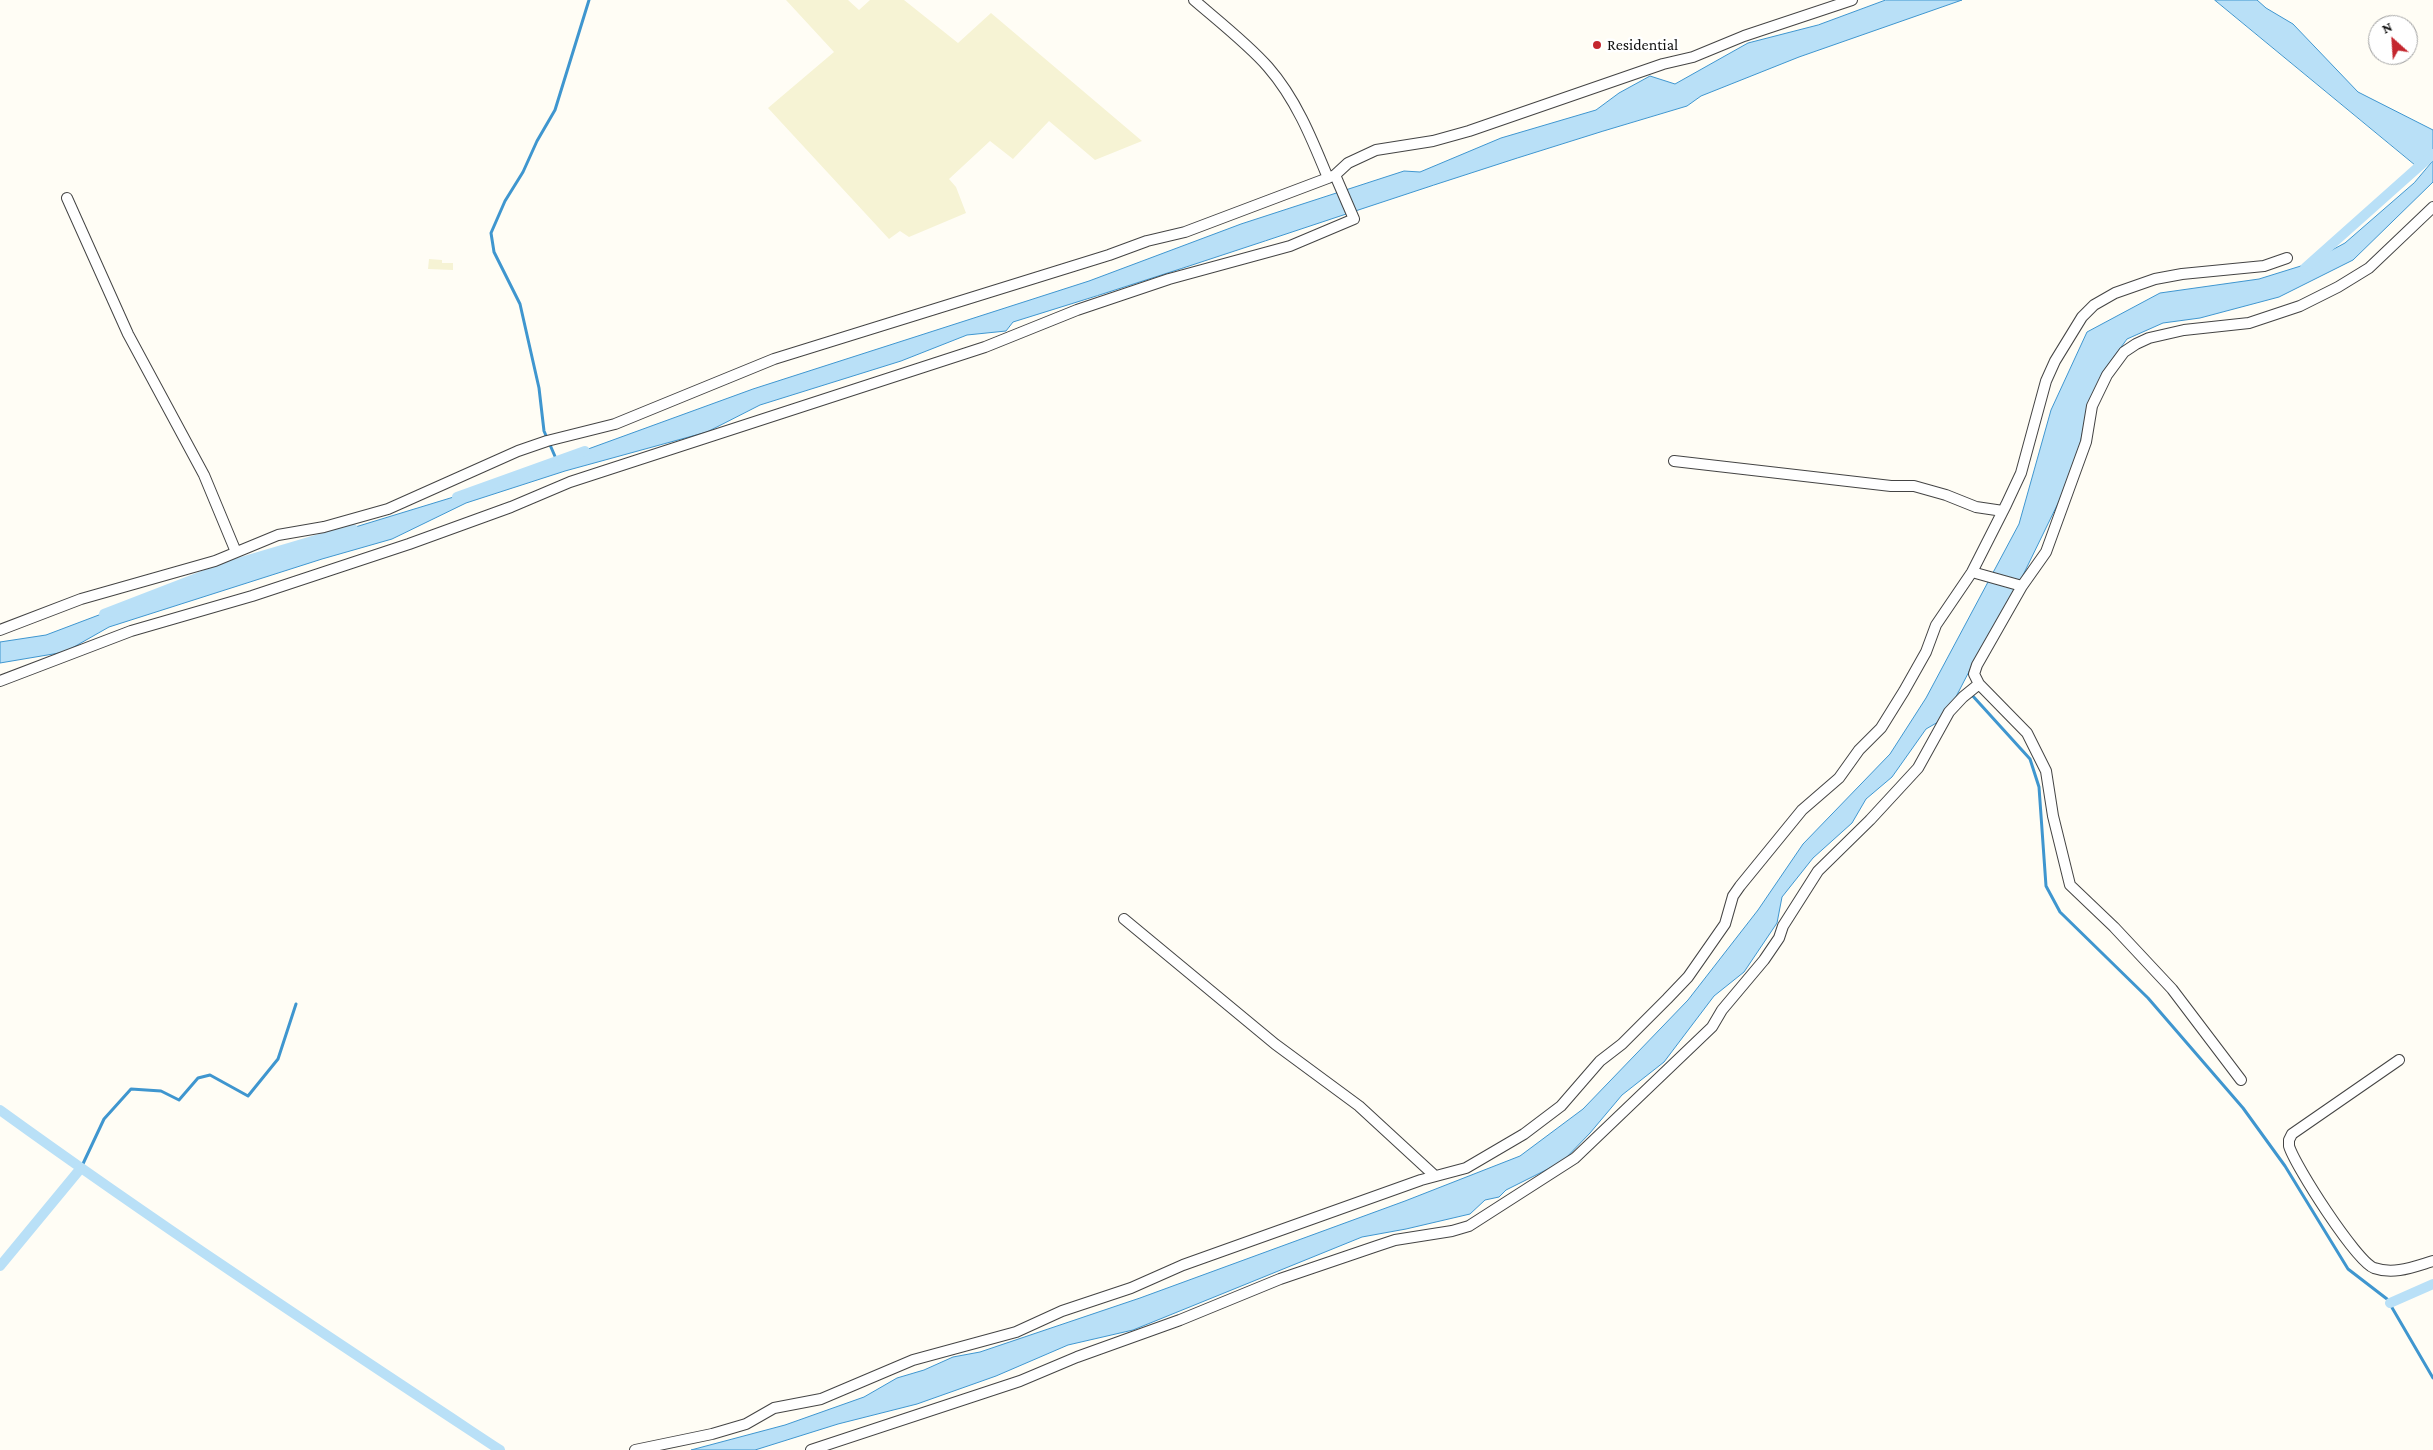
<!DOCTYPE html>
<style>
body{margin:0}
#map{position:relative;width:2433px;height:1450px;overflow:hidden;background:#fffdf5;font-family:"Crimson Pro",serif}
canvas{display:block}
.north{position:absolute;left:2368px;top:15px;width:50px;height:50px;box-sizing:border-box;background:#fff;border:1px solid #a0a0a0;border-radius:50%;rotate:334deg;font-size:14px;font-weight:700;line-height:20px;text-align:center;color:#111}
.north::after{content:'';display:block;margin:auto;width:18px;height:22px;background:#c4262e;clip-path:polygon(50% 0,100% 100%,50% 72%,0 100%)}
</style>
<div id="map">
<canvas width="2433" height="1450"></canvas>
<div class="north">N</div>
</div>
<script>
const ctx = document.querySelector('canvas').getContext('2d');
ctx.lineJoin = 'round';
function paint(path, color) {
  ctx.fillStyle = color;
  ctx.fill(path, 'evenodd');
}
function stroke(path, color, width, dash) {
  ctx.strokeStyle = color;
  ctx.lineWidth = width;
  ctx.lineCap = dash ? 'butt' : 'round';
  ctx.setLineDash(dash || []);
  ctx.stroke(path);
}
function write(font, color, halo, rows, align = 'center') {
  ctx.font = font + ' "Crimson Pro",serif';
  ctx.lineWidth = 5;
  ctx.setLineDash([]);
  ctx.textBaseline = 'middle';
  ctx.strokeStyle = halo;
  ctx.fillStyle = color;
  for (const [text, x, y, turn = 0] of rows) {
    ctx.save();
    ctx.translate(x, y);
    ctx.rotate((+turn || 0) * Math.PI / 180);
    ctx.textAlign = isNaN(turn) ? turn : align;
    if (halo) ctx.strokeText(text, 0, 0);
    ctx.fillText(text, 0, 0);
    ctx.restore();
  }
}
paint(new Path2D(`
 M786,0H848L859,10L870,0H904L958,43L991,13L1142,141L1095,160L1049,121L1013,159L990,141L949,179L956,187L966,213L909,237L900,231L889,239L768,108L834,52Z
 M429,259L442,260V263H453V270L428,269Z`), '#f6f3d4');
const water = new Path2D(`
 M1886,0H1962L1799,57L1701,96L1687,106C1460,172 1239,253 1013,322L1006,331L967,335L901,361L760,405L707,432L565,471L466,503L392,539L322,559L109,627L65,652L0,663V642L46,635L231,565L470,492L753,389L1089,281L1241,224L1404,171L1420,172L1501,138L1596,110L1619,93L1650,76L1675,84L1748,43L1818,25Z
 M2215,0H2257L2266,8L2293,24L2358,92L2433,130V154L2418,167Z
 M2433,161V182L2353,260L2279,297L2200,318L2163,323L2127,339L2102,373L2087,411L2079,449L2063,493L2007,608L1975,660L1945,718L1926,729L1892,777L1866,799L1852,823L1813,858L1782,897L1777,923L1744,972L1714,996L1664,1062L1622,1095L1590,1133L1562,1162L1506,1190L1499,1197L1485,1200L1470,1214L1406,1229L1362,1237L1133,1330L1068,1345L996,1376L917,1404L838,1424L755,1450H691L785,1425L864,1397L897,1378L924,1370L953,1357L980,1352L1140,1298L1405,1201L1520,1156L1583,1109L1688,1000L1758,910L1803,844L1890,754L1926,698L2019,524L2051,410L2087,332L2160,293L2259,279L2304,265L2345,243L2414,183Z`);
paint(water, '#b9e0f7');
stroke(water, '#3f96cf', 1);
stroke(new Path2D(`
 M557,461L544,431L539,388L520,304L494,252L491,233L505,201L523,172L537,141L555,110L589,0
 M1971,694L2030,759L2039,787L2046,886L2060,912L2148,998L2243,1108L2285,1166L2348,1269L2387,1299L2433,1378
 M81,1168L104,1119L131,1089L161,1091L179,1100L198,1078L210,1075L248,1096L278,1059L296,1004`), '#3f96cf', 3);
stroke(new Path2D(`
 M2305,268L2433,154
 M457,497L585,451
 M104,614L231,565L353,529
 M0,1110C163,1228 332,1339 500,1450
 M0,1266L81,1168
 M2390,1303L2433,1284`), '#b9e0f7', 10);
const street = new Path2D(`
 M1194,0C1216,19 1249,45 1268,67C1296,99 1312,139 1328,178
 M67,198L128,334L204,475L236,552
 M1674,461L1891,486H1914L1946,495L1976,507L2003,511
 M1972,572L2022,586
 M0,630L81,599L215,561L278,535L324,527L388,509L518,451L547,441L615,424L774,359L1109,255L1147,241L1185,232L1328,178L1335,175L1348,163L1376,150L1433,141L1469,131L1663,64L1693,57L1744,36L1852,0
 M0,681L131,631L252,596L409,544L511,507L570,482L985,347L1077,310L1169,279L1290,246L1354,219L1335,175
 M1124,919L1275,1044L1359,1106L1435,1176
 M2399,1060L2292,1134L2289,1140V1146C2295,1166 2356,1261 2374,1268C2394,1275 2413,1267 2433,1261
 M2241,1080L2172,989L2114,927L2070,885L2053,816L2046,771L2027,733L1979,684L1974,674L1977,665L2022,586L2046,552L2086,442L2092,406L2107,375L2124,352L2136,344L2149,338L2184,330L2249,323L2300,306L2338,287L2369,268L2433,207
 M635,1450L712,1434L746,1424L774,1408L821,1399L913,1360L1016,1332L1062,1311L1131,1288L1183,1265L1421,1180L1466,1168L1524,1134L1561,1106L1600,1061L1622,1044L1667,999L1688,977L1725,924L1733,896L1740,886L1802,810L1839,778L1859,750L1881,728L1904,691L1926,652L1936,625L1972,572L2006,505L2021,473L2046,381L2055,361L2082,317L2094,305L2115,293L2155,279L2182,274L2264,266L2287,258
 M811,1450L1020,1381L1077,1357L1180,1320L1280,1279L1377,1246L1395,1240L1452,1231L1469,1226L1575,1158L1712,1027L1722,1010L1764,960L1779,938L1783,926L1818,871L1870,820L1918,768L1949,712L1963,697L1979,684`);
stroke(street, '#444', 12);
stroke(street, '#fff', 10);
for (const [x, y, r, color] of [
 [1597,45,5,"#c4262e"]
]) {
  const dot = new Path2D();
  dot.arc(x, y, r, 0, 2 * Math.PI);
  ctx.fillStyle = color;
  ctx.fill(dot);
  stroke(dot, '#fff', 2);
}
write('16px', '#111', '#fff', [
 ["Residential",1607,45]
], 'left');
</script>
